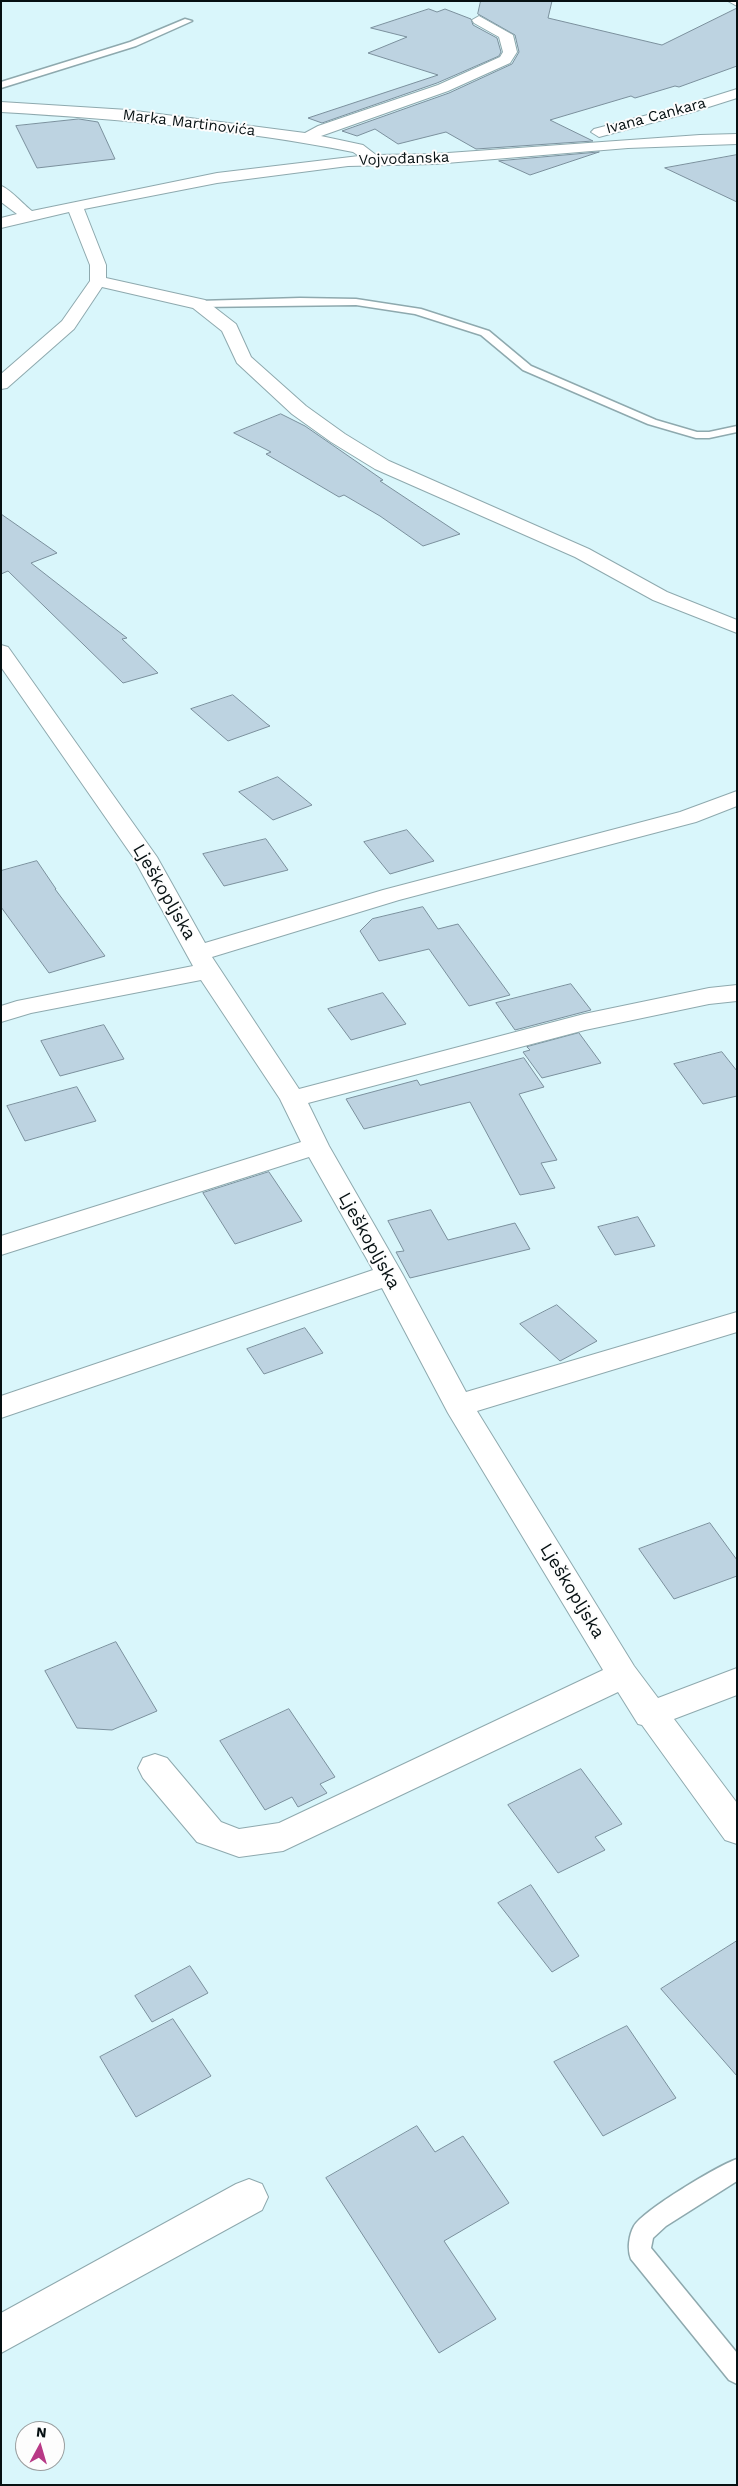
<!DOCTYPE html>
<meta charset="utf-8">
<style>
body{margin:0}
#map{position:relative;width:738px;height:2486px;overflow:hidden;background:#d9f6fb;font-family:"Work Sans",sans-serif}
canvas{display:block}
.frame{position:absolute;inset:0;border:2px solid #061012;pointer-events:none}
.north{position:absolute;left:15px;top:2421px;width:50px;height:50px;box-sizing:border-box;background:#fdfdfd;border:1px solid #9a9e9f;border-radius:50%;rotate:6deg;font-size:14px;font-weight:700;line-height:20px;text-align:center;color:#061012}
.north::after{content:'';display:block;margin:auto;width:18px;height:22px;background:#b83986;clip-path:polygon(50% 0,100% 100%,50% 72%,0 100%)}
</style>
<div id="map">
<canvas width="738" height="2486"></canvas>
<div class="frame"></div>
<div class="north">N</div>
</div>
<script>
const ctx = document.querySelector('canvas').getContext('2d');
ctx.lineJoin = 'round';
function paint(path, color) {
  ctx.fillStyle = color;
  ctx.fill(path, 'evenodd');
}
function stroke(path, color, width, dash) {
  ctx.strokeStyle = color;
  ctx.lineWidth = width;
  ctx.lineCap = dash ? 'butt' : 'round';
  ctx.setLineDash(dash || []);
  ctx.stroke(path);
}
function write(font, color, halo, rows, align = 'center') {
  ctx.font = font + ' "Work Sans",sans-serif';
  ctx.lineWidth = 4;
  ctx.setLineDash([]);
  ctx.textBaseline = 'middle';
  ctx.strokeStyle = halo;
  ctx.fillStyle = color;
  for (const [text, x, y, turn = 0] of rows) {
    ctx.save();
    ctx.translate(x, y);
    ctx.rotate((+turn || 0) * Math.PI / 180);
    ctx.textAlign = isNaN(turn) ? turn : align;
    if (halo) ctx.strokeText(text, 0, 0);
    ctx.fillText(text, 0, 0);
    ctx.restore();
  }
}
const building = new Path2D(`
 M481,1H552L548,18L662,45L737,8V66L679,87L675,86L635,98L631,96L550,120L593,141L476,149L446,132L398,144L375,129L357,136L342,131L449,93L512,64L519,52L515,35L478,14Z
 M429,9L437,12L445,9L471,19L473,25L497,38L501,52L499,56L437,83L322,123L308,118L438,75L368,53L407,37L371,28Z
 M79,119L98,122L115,159L37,168L16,126Z
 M599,152L530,175L499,161Z
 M737,155V202L665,168Z
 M281,414L305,426L383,480L380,481L460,534L423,546L380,516L344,495L339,497L266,454L271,452L234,433Z
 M1,514L57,553L31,563L127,638L122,639L158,673L123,683L8,571L1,574Z
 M233,695L267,724L270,726L228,741L191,709Z
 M278,777L312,805L273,820L239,792Z
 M407,830L434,861L390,874L364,842Z
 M266,839L288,870L224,886L203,854Z
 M37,861L56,889H55L105,956L49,973L1,907V871Z
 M423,907L438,929L458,924L510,995L469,1006L429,949L379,961L360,931L372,919Z
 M571,984L591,1010L515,1030L496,1003Z
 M383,993L406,1024L351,1040L328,1009Z
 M104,1025L124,1059L60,1076L41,1041Z
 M579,1033L601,1063L542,1078L523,1052L530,1050L527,1047Z
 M722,1052L737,1071V1096L703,1104L674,1064Z
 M524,1058L544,1087L519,1094L557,1160L541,1163L555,1188L520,1195L470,1102L364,1129L346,1099L417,1080L420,1085Z
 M77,1087L96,1121L25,1141L7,1106Z
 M269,1172L302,1221L235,1244L203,1193Z
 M431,1210L448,1240L515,1223L530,1249L410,1278L396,1252L404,1251L388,1221Z
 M638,1217L655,1246L615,1255L598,1227Z
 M557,1305L597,1341L560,1361L520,1324Z
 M305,1328L323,1353L264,1374L247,1349Z
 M710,1523L737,1560V1576L674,1599L639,1549Z
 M116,1642L157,1711L112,1730L77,1728L45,1671Z
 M289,1709L335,1777L320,1784L327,1793L298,1807L292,1797L265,1810L220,1741Z
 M581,1769L622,1824L595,1837L605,1850L558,1873L508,1805Z
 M531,1885L579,1956L552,1972L498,1903Z
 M737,1941V2076L661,1989Z
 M190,1966L208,1993L152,2022L135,1996Z
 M173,2019L211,2076L136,2117L100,2057Z
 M627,2026L676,2098L603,2136L554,2062Z
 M417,2126L435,2152L463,2136L509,2203L444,2241L496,2319L439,2353L326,2178Z`);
paint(building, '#bdd3e1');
stroke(building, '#7b909d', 1);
const service = new Path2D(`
 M185,19L192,21L136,46L1,88V82L130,42Z
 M300,298L356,299L421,309L489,331L531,366L656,420L697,432H709L737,426V432L709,438H696L648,424L523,370L481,335L415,314L356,305L199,307L194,304L199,301Z
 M737,2159V2181L666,2226L653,2238L651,2248L737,2353V2384L729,2380L631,2259C627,2249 629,2235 634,2226C644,2210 717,2166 737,2159Z`);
const minor = new Path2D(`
 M728,1H737V6Z
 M479,16L513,35L517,52L510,63L448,91L321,136L363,145L376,155L434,154L700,135L737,134V144L628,148L434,164L348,166L217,183L84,209L106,265V278L205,300L236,324L251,357L306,406L345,434L389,461L589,549L667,592L737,620V633L653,600L575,557L375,469L331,442L292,414L237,363L222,331L193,308L102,287L74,329L7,388L1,389V374L62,321L90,281V265L69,212L1,228V218L17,214L1,202V186C9,188 24,205 32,211L217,173L359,156L353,152C237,129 119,119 1,112V102L128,110L305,133L318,126L438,85L500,57L503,52L499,37L474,23L472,20Z
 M737,89V98L696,111L599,137L591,132L594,129L686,105Z
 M1,645L8,647L157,857L205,943L383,890L680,812L737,791V806L696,822L399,900L212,957L299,1089L584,1014L709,988L737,985V1001L709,1004L585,1030L308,1103L329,1146L403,1275L466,1392L737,1312V1332L477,1411L634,1666L658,1698L737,1668V1695L674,1719L737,1803V1844L725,1840L642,1725L638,1724L618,1692L283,1851L239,1857L197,1842L143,1778L138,1768L143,1758L155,1754L167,1758L221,1822L239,1829L279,1823L603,1670L448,1413L382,1288L1,1418V1396L373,1270L309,1157L1,1255V1236L301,1142L280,1099L201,980L31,1013L1,1022V1006L17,1001L193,966L133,857L1,667Z
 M249,2179L262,2184L268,2197L262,2210L1,2353V2313L236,2184Z`);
stroke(service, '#8ea9ae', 3);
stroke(minor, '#8ea9ae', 2);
paint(service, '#fff');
paint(minor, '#fff');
write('15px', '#061012', '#fdfdfd', [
 ["Ivana Cankara",656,116,-15],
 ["Marka Martinovića",189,123,7],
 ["Vojvođanska",404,159,-2]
]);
write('18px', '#061012', '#fdfdfd', [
 ["Lješkopljska",164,892,60],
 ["Lješkopljska",369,1241,61],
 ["Lješkopljska",572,1591,59]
]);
</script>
